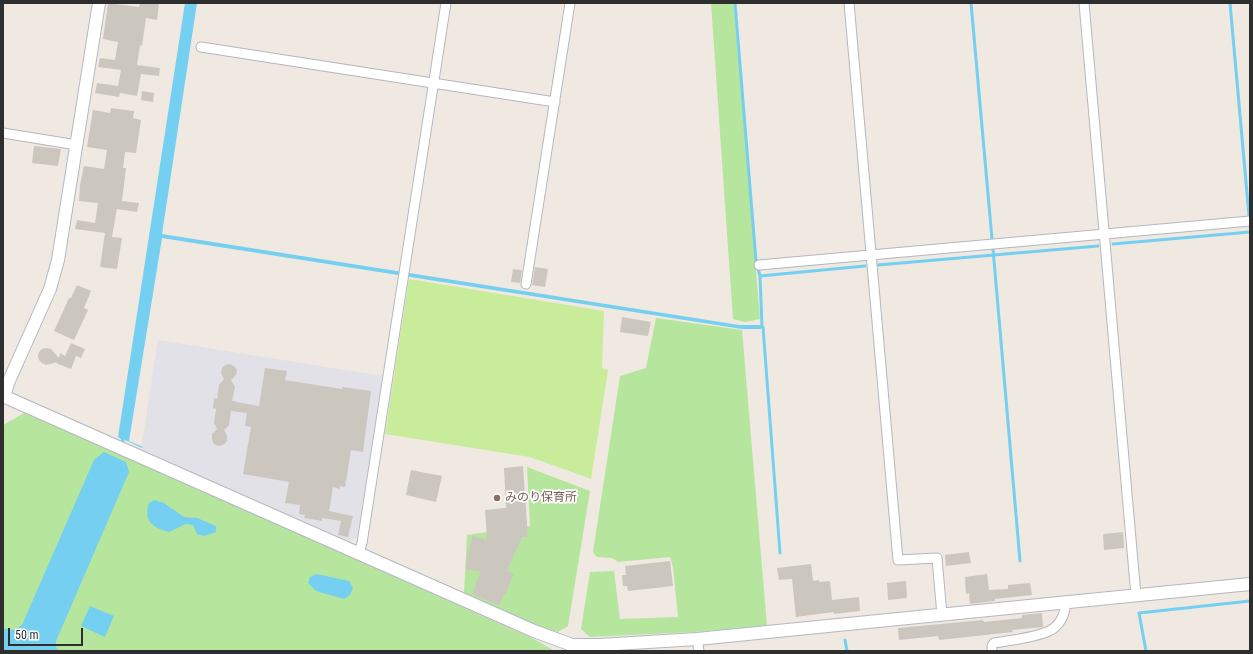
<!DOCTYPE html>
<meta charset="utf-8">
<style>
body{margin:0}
#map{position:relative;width:1253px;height:654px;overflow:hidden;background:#efe9e1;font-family:"Roboto Condensed",sans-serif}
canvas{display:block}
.frame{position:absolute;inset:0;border:4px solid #2e2e2e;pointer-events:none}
.scale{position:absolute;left:8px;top:628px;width:75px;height:18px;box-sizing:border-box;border:2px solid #2e2e2e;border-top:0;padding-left:5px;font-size:12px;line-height:14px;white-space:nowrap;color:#2e2e2e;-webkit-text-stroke:3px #fff;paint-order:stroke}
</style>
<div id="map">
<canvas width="1253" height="654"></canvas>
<div class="frame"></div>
<div class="scale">50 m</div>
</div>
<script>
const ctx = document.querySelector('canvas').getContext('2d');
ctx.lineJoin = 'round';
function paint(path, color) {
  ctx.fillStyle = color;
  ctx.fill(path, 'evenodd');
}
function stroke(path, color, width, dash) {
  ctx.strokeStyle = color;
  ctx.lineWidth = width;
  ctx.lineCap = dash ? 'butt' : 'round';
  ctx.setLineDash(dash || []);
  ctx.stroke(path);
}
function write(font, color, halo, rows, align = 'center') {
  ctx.font = font + ' "Roboto Condensed","Noto Sans JP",sans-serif';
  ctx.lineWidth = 3.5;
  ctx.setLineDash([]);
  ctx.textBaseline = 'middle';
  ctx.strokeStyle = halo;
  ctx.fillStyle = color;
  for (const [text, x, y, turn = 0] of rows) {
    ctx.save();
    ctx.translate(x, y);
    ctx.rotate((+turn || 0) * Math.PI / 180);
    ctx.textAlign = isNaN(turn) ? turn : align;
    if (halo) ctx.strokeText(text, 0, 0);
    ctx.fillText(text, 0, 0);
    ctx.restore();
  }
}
paint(new Path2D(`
 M158,340L383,376L357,538L349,541L141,450Z`), '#e3e1e8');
paint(new Path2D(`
 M711,3H734L760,319L745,322L733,319Z
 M656,318L742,330L767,626L694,632L590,637L581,629L590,572L614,571L620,619L678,617L673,567L670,557L618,562L612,558L597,557L593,552L620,376L646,368Z
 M24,413L144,464L534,639L555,651H3V426L5,424Z
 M527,467L590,491L568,626L558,632L528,624L464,593L467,535L530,526Z`), '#b6e59e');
paint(new Path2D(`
 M409,279L604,311L602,368L608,370L591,479L530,457L385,434Z`), '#c9ec9a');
paint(new Path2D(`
 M185,3H197L162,234L739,325H761V329H742L162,238L129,441L143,447L142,448L125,440L124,442L121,441V439L118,437Z
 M104,452L126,462L129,472L56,641V647L59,651H3V628L14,630L22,625L94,460Z
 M154,500L164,503L184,517L197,518L216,526V532L204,536L197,534L193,525L186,524L169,532C153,528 143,521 149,503Z
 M317,574L349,581L353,588L350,595L344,599L316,591L308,583L310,577Z
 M90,606L114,616L105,637L81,626Z`), '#75cff0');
stroke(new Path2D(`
 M735,3L756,261L760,276
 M971,3L992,239
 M1230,3L1249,216
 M1113,244L1250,232
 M993,249L1020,561
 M878,265L1098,246
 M762,327L760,276L865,266
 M763,327L780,553
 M845,640L847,651
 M1146,651L1139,613L1250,601`), '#75cff0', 3);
paint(new Path2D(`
 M108,3L139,7L140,3H159L157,20L146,18L142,46L140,45L137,65L160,68L159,76L141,74L137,96L120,93L119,97L95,93L97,83L118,86L121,70L98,67L100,58L115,60L118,42L103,39Z
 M142,91L154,93L153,102L141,100Z
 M111,108L134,111L133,118L141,120L136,153L125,152L123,168H126L122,201L139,203L137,212L117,209L112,237L122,238L117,269L100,267L105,233L75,229L77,220L95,223L98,203L79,201L80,185L84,166L104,169L107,150L87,147L93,110L110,113Z
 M34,146L61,149L58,166L32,163Z
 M535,267L548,269L545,287L532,285Z
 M513,269L522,270L520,283L511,282Z
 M77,285L91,291L84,308L88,310L74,340L54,331L69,298H71Z
 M622,317L651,322L648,336L620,332Z
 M71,343L85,349L81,358L76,356L71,369L56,363L57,362L46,365L42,363L39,360L38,356L39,352L42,349L46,348L51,349L59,358L60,353L65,356Z
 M230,364L234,366L237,370L236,375L231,380L235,387L232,401H236V402L259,406L265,368L287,371L285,380L342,389V387L371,391L363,452L351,450L345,487L340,486V489L333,487L329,511L353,516L348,537L338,535L341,521L322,518V521L304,518L305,515L299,514L300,505L285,503L289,482L243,474L251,427L245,426L247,413L231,411L229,425L224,430L227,436V441L223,445L218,446L214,444L212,439V434L217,429L214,423L216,409L213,408L214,398L217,399L219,385L224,379L221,373L222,368L225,365Z
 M523,466L528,537H522L507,571L514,574L505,595L504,594L499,605L472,594L481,571L466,570L467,555L473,536L487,540L485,510L506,508L504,468Z
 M411,470L442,476L436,502L406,495Z
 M1123,532L1124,548L1104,550L1103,534Z
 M969,552L971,563L946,566L945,555Z
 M670,561L673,586L628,591L627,586H623L622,575H626L625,566Z
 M811,564L813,581L819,580V582L830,581L832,600L859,597L860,611L834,614V612L796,617L792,579L779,580L777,568Z
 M987,574L989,590L1008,589V585L1030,583L1032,595L995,599V601L970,604L969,593L966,594L965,577Z
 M906,581L907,598L888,600L887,583Z
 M1042,613L1043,627L1012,630L1013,632L939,640L938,636L899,640L898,628L983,620L984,622L1022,618V615Z`), '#cbc7bf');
const minor = new Path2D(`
 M849,3L898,560L937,558L942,615
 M1084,3L1136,596
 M201,47L555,102
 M3,133L77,145
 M759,265L1250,221
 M526,284L570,3
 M359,553L362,543L446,3
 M697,639L699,651
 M992,651V646L994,643C1011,640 1034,638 1049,631C1060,626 1066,613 1065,603`);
const tertiary = new Path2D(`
 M3,396L534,631L572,645H599L697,639L1250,584
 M4,397L8,383L50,289L58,260L99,3`);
stroke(minor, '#b4b7c1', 11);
stroke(tertiary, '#b4b7c1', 14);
stroke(minor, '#fff', 9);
stroke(tertiary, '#fff', 12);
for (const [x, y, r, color] of [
 [497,498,4,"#8d6e63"]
]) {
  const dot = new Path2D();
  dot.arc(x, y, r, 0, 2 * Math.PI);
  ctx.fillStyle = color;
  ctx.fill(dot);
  stroke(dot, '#fff', 1.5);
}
write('12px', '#785e54', '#fff', [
 ["みのり保育所",505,498]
], 'left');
</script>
